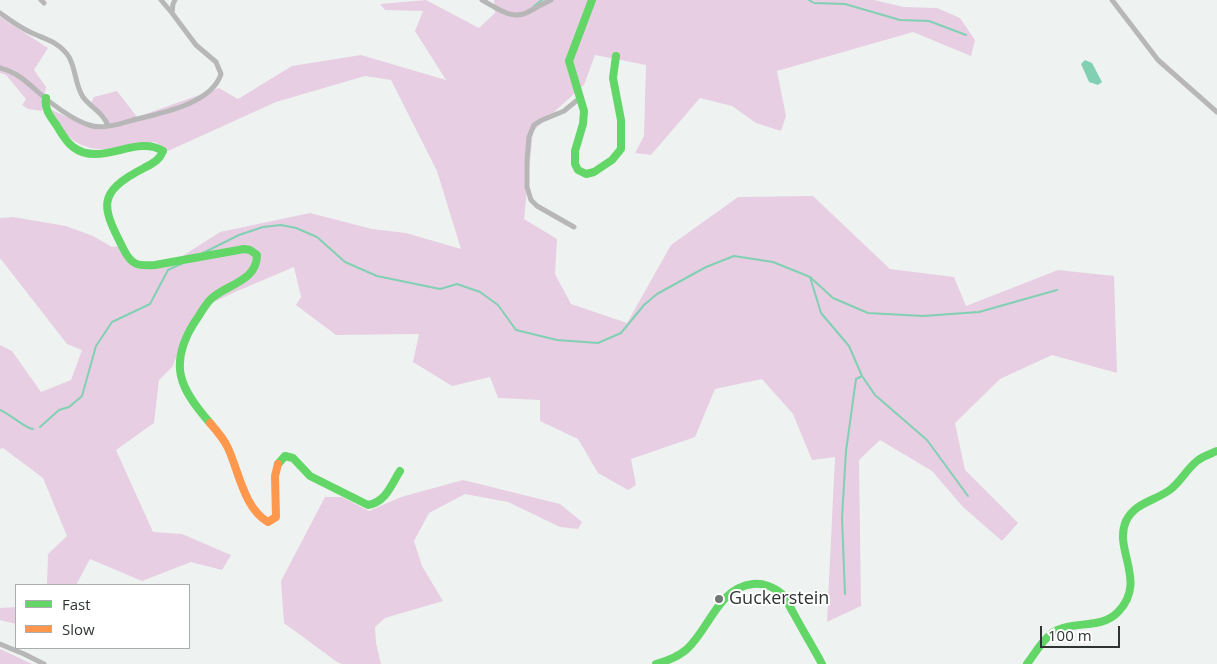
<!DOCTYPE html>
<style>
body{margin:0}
#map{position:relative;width:1217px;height:664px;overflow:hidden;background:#eef3f1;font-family:"Open Sans",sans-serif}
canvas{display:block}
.legend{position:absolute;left:15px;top:584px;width:175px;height:65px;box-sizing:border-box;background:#fff;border:1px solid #acaead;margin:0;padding:6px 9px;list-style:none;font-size:15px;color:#2f3432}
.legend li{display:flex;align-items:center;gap:10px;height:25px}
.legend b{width:25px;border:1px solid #acaead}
.scale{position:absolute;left:1040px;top:626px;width:80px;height:22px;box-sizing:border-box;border:2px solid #2f3432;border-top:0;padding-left:6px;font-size:15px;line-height:18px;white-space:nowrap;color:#2f3432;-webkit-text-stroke:4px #fff;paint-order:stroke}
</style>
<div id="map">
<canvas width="1217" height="664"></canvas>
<ul class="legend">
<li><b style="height:6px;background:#63d668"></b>Fast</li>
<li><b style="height:6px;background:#ff974d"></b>Slow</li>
</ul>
<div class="scale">100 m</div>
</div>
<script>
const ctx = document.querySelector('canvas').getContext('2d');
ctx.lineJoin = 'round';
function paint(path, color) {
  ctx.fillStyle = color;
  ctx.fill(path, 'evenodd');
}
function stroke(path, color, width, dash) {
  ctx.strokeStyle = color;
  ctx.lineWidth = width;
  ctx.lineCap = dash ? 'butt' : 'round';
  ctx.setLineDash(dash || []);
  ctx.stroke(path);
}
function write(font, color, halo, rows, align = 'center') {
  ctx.font = font + ' "Open Sans",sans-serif';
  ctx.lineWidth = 4;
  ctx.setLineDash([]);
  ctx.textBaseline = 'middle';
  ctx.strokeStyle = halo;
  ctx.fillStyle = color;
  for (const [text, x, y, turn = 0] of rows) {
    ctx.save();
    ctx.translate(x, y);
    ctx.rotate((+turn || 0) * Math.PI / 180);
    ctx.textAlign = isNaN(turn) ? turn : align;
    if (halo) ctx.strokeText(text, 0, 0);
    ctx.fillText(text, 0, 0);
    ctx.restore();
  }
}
paint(new Path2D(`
 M426,0L479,28L495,13L494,0H874L904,7L937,8L960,18L975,40L971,56L913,32L777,71L786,116L781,131L756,123L732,106L700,98L651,155L635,153L644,136L646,65L595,55L584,85L533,131L524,219L557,239L555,274L571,304L627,323L671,245L738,197L813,196L890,269L954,277L966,306L1058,270L1114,276L1117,373L1052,355L1000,379L955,423L965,470L1018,523L1002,541L963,507L932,471L880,440L859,460L861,606L827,622L835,457L812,460L793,414L762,379L715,389L695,437L631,459L636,485L628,490L598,473L578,439L540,421V400L498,398L490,377L452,386L413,362L419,334L336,335L296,305L301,297L294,267L235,292L201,308L184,334L173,366L159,380L154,423L116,450L153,532L182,534L231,555L222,570L191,562L142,581L90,559L76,585H47L48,554L67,536L43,478L3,448L0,449V345L12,351L41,392L71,380L82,350L67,344L0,258V218L13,217L66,226L93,236L112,247L119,246L128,262L170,264L220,232L310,213L372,229L406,233L461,249L437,171L391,80L365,76L276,102L168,151L155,142C124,148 89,159 65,133C59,126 55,116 50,109L84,125L109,129L106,116L91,103L94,97L117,91L137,117L219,88L238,99L292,66L361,55L446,80L415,31L423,11L385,10L380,4Z
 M0,17L48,48L34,70L46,87L42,111L28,109L22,105L26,99L6,75L0,73Z
 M463,480L560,504L582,522L578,529L560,527L508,502L465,494L429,513L414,541L422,566L443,601L385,618L375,627L376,643L381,664H342L337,662L284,623L281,581L325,497H342L369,511L401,497Z
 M16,607V624L0,620V608Z
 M0,649L32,664H0Z`), '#e7cee2');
paint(new Path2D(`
 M1085,60L1092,63L1102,82L1098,85L1089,82L1081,64Z`), '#82d0b3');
stroke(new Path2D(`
 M809,0L814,3L845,4L900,20L929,21L966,35
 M534,6L542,0
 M203,253L239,235L263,227L281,225L296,228L317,237L345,262L377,276L440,289L457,284L480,292L498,305L516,330L557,340L598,343L621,333L644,305L657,294L706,267L734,256L773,262L810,277L833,298L868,313L923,316L979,312L1057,290
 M810,277L821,313L849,346L862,376L875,395L927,440L968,496
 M0,410C10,414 26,429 33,429
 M40,427L59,410L69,407L82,396L96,346L112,322L150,304L168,270L183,263
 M845,594L842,518L846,451L856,379L862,376`), '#82d0b3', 2);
stroke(new Path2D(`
 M41,0L44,3
 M161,0L172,13
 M482,0C495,7 511,20 526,13C534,9 542,4 551,0
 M1112,0L1158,60L1217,112
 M0,13C10,20 19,27 30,32C44,39 60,42 69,57C76,69 75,85 83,97C91,108 104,113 108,126
 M0,68C16,72 26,81 38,92C50,103 73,120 89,125C104,130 122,123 137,119C163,113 212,103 221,74L216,62L196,45L172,13L173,4L175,0
 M574,227L537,206L531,200L527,187V160L529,137L534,125L540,121L564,111L581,97
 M0,644L24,654L44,664`), '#b7b7b7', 5);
stroke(new Path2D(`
 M592,0L569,61L584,111L583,124L575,151V164L578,170L586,174L594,172L612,160L621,149V120L613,78L616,56
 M46,98C44,110 51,117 57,126C62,134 66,142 73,147C100,168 136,134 163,151C159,161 153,163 144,168C95,193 102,207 124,250C132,266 139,266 155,265L244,249L250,250L257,255C257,281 228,284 212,298C205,304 200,315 194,323C168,365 180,389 210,423
 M278,464L285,456L293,458L310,476L368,505C386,502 391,485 400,471
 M656,664C667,661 678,657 687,649C710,628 718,588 753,584C763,583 774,587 782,594C787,599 790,608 794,614C803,631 813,647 822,664
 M1027,664C1036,652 1044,637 1057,630C1076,621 1102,629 1118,612C1148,581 1113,550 1126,521C1135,502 1156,501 1171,489C1181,481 1187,469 1197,461C1203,456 1210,454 1217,451`), '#63d668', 8);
stroke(new Path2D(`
 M210,423C217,431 224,439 228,448C239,472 244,508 268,522L276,517L275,476L278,464`), '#ff974d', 8);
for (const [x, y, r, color] of [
 [719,599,5,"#727775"]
]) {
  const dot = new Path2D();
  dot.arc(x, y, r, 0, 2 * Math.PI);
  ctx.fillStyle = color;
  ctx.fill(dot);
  stroke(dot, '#fff', 2);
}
write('18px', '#2f3432', '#fff', [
 ["Guckerstein",729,599]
], 'left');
</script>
